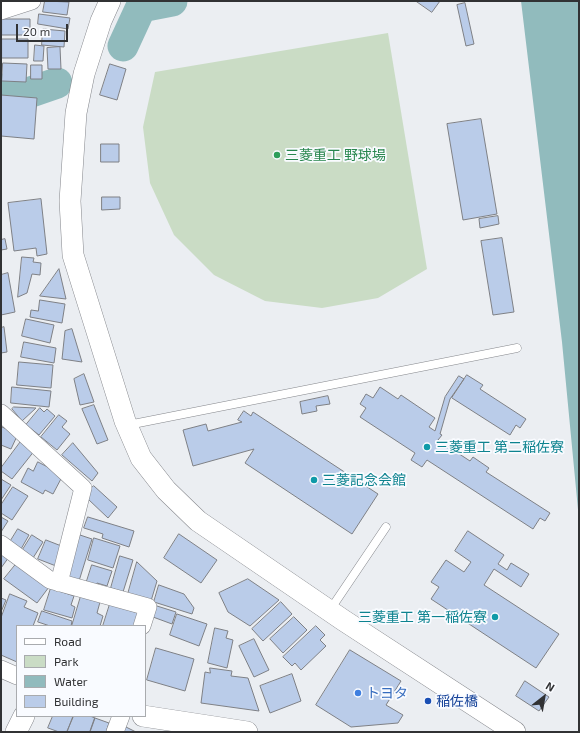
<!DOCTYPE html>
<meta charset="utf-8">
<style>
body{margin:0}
#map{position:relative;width:580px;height:733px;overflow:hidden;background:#ebeef2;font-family:"Exo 2",sans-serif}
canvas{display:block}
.frame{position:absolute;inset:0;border:2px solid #313234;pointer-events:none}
.legend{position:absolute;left:16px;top:625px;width:130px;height:92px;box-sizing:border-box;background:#f9fbff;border:1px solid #a9abae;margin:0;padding:5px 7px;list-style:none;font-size:12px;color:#313234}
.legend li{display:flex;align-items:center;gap:8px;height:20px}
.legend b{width:20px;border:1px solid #a9abae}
.north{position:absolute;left:524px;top:677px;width:40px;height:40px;-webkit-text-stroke:3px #f9fbff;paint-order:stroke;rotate:31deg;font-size:11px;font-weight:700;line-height:16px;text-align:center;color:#313234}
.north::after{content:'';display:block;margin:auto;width:14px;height:18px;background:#313234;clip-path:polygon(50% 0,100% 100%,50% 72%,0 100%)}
.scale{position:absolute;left:16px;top:24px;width:52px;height:18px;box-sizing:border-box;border:2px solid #313234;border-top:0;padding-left:5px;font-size:12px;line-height:14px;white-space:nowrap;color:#313234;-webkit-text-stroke:3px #f9fbff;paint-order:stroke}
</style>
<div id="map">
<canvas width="580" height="733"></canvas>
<div class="frame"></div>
<ul class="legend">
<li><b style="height:5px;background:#fff"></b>Road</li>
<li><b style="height:11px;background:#cadcc5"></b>Park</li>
<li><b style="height:11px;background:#91bbbd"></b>Water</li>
<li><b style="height:11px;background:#bacce9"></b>Building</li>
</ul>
<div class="north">N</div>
<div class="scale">20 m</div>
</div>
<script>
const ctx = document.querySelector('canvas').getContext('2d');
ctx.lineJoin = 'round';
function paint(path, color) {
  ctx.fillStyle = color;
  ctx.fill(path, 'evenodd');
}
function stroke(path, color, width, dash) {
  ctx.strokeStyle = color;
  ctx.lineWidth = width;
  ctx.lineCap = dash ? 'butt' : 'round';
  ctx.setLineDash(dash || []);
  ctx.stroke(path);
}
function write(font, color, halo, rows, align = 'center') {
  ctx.font = font + ' "Exo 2","Noto Sans JP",sans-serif';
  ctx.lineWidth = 3.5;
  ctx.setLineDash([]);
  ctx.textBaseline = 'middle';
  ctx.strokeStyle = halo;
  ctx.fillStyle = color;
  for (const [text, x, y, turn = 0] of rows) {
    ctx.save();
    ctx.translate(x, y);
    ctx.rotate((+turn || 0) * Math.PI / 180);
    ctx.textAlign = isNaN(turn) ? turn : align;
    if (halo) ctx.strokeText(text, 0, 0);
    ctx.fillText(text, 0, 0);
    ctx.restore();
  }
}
paint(new Path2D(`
 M388,33L427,269L378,298L322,308L265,301L214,275L174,235L150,183L143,127L155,72Z`), '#cadcc5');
paint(new Path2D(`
 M521,1H579V520L562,342Z`), '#91bbbd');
stroke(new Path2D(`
 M123,46L141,7L172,1
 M1,89L28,93L57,83`), '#91bbbd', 31);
const building = new Path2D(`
 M45,1L69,2L67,15L43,12Z
 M416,1H440L432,12Z
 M465,3L474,44L466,46L457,5Z
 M39,14L70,18L68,29L38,24Z
 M2,19H30V35H2Z
 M43,29L65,31L64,47L42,45Z
 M2,39H28V58H2Z
 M35,45L44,46L43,61H34Z
 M60,47L61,69H48L47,48Z
 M3,63L27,64L26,82L2,81Z
 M110,64L126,69L117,100L100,95Z
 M31,65H42V79H31Z
 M1,95L37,98L34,139L1,136Z
 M481,119L497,214L463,220L447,124Z
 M101,144H119V162H101Z
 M102,197H120V209L102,210Z
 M41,199L47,254L37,256L36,248L14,251L8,203Z
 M498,216L499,224L480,228L479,219Z
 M502,238L514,312L493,315L481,241Z
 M5,239L7,249L1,250V240Z
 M22,257L34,258L33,262L41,263L40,275L32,274L27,293L18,297Z
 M59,269L66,299L40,296Z
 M8,273L15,312L1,315V275Z
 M40,300L65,304L62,323L30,317L31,310L38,311Z
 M26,319L54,325L50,343L22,336Z
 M4,327L7,352L1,353V328Z
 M72,329L82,362L62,359L65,331Z
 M24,342L56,348L54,363L21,357Z
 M19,362L53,365L51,388L17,385Z
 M84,374L94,402L80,405L74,379Z
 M467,375L483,385L480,389L526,419L520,428L516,425L510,435L452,398Z
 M459,376L464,379L450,399L440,434L442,435L438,440L470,461L473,457L489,468L486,472L550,513L545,521L540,518L533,529L427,460L422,467L411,460L415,453L360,417L366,408L360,404L366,394L373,398L380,387L398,399L401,395L435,418L429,427L435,431L445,397Z
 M12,387L51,391L49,407L11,403Z
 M328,396L330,404L316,406L317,411L302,414L300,402Z
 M94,405L108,440L97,444L82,409Z
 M14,407L36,408L22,421L12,409Z
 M40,408L44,412L47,409L55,416L39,435L26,425Z
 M244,411L251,416L253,412L378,494L352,534L245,463L254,449L193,466L183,430L206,424L208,431L242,422L238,420Z
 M59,415L67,421L62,427L70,434L57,450L41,437Z
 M2,427L18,434L11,449L1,445Z
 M22,440L35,450L12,479L1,471V468Z
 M73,443L98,473L92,481L62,455Z
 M38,462L63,475L53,494L45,490L43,494L21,482L28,468L33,471Z
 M1,479L11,485L1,500Z
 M94,486L117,507L108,518L88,499L90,489Z
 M13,487L28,496L12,520L1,513V505Z
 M1,517L8,521L1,532Z
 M88,517L134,531L129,547L102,538L103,534L84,528Z
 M18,529L29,535L21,549L10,542Z
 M468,531L504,555L498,564L507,570L511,563L529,574L521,587L494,569L484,585L559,634L536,668L431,599L439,587L431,582L446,560L464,572L471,562L455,551Z
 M179,534L217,560L201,583L164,558Z
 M32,535L43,542L33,558L22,551Z
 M80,535L92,539L79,581L67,577Z
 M94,538L120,546L113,568L88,560Z
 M46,540L64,547L56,566L38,559Z
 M1,551L9,557L1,568Z
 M120,556L133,560L123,592L111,588Z
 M137,562L157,581L151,601L128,594Z
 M17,563L49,587L37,603L4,579Z
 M92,565L112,571L107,586L97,583L96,587L86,584Z
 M248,579L279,600L250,626L228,612L219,593Z
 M159,585L184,594L194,608L192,614L154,602Z
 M51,588L74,596L71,605L75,607L72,618L44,610Z
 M10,594L27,601L24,607L38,613L33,626H17V662L1,655V618Z
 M81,596L100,602L97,613L103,616L100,626H72Z
 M1,598L6,600L1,612Z
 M281,602L292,614L263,641L252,629Z
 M110,604L138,613L134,626H103Z
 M157,606L176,612L172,624L153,617Z
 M42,611L72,621L71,626H50L38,622Z
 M177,614L207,624L199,646L170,635Z
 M294,617L307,630L283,653L270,639Z
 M316,626L325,635L320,640L326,646L301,670L295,663L292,666L283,657Z
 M215,628L228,631L226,638L233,640L227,668L208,663Z
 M254,639L269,670L254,677L239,646Z
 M156,648L194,659L185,691L147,680Z
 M350,650L401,681L386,705L403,715L398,723L351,727L316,705Z
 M210,668L232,671L231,676L248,678L259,711L201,703L205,672L210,673Z
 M292,674L301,701L270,713L260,686Z
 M525,681L549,697L539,711L516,696Z
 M53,716H73L67,732H59L48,728Z
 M74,716H90L95,718L90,732H67Z
 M95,718L109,723L106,732H90Z
 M126,727L136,732H124Z`);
paint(building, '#bacce9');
stroke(building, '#7e8085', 1);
const service = new Path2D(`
 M128,425L517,348
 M330,610L386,527`);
const minor = new Path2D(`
 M1,11L32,1
 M1,413L83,488L59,583
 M1,544L50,580L148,607L142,626
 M1,669L17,676
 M115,732L121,716`);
const tertiary = new Path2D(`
 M110,1L101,21L84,74L76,113L70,201L73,255L125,421L141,458L166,490L198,521L343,620L515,732
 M143,716L247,732
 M16,732L24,716`);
stroke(service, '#85878c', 9);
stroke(minor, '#85878c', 18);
stroke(tertiary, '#85878c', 22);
stroke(service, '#fff', 8);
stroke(minor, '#fff', 17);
stroke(tertiary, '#fff', 21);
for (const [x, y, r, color] of [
 [277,155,4,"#2e9e5b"],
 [427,447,4,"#0f9aa8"],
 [314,480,4,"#0f9aa8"],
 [495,617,4,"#0f9aa8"],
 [358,693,4,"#3f7fe0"],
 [428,701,4,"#1a4fb4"]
]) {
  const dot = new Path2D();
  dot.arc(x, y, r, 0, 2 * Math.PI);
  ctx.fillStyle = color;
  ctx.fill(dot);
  stroke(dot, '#f9fbff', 1.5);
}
write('14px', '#27864d', '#f9fbff', [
 ["三菱重工 野球場",285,155]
], 'left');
write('14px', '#0d838f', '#f9fbff', [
 ["三菱重工 第二稲佐寮",435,447],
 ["三菱記念会館",322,480],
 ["三菱重工 第一稲佐寮",487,617,"right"]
], 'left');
write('14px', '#366cbe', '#f9fbff', [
 ["トヨタ",366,693]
], 'left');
write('14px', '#164399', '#f9fbff', [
 ["稲佐橋",436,701]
], 'left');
</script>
